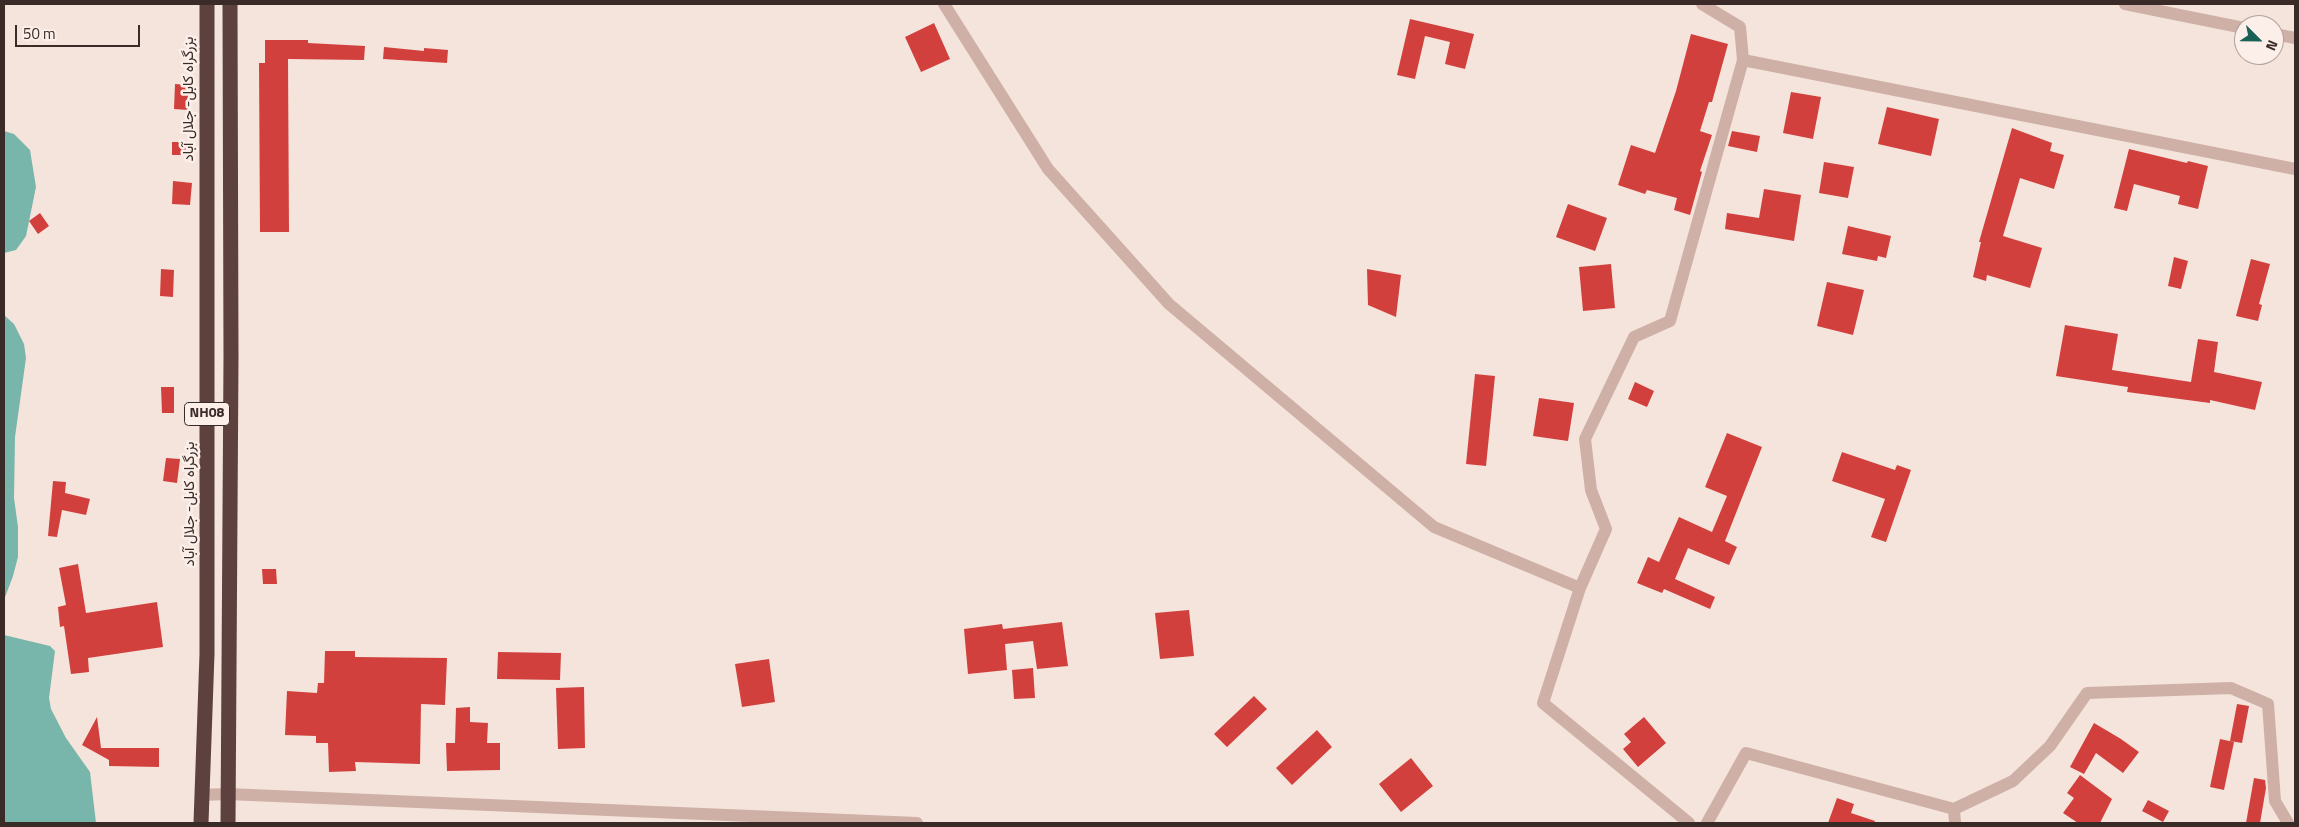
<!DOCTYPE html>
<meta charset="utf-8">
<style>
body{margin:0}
#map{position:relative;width:2299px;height:827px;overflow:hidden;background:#f5e4dc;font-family:"Titillium Web",sans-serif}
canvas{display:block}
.frame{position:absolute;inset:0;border:5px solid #3a2a28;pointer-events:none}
.north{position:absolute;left:2234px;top:15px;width:50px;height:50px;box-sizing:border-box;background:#fcefe9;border:1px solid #aea09c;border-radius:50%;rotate:113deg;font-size:14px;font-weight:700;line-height:20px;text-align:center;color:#3a2a28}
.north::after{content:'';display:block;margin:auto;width:18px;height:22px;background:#196055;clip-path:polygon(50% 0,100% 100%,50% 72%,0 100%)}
.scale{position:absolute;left:15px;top:25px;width:125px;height:22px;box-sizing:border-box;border:2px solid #3a2a28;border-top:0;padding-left:6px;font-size:15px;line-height:18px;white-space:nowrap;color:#3a2a28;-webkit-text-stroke:4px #fcefe9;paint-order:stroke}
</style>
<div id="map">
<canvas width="2299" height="827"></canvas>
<div class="frame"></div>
<div class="north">N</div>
<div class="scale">50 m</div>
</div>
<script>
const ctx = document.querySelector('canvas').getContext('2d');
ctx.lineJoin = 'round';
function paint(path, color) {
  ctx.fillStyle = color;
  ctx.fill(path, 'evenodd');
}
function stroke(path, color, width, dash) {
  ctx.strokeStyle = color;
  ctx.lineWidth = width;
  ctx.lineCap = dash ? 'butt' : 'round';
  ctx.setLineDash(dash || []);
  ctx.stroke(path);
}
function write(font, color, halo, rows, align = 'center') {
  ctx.font = font + ' "Titillium Web",Vazirmatn,sans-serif';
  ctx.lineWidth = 5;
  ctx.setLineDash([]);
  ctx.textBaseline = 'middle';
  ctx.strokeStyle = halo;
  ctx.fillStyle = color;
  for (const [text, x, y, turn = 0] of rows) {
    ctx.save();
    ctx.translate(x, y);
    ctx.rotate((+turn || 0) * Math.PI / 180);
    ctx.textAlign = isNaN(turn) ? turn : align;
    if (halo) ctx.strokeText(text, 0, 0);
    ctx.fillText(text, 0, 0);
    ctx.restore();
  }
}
paint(new Path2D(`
 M4,131L14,134L30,150L36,187L26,236L16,250L4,253Z
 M4,315L14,324L24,344L26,358L15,437L14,498L18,527V557L13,576L4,600Z
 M4,635L50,646L55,651L49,698L51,709L66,738L90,772L96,823H4Z`), '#78b5aa');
paint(new Path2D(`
 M1410,19L1474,34L1465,69L1445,64L1450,42L1425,36L1415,79L1397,75Z
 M934,23L950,59L921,72L905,37Z
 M1691,34L1728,44L1712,102H1709L1700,131L1712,135L1700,171L1702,172L1690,215L1674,210L1677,198L1647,190L1645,194L1618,185L1631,145L1655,153L1676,91Z
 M265,40H308V43L365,46L364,60L288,59L289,232H260L259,63H265Z
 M384,47L424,51V48L448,50L447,63L383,59Z
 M175,84L189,85L188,110L174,109Z
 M1791,92L1821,97L1813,139L1783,133Z
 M1887,107L1939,119L1931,156L1878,144Z
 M2012,128L2052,143L2050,151L2064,155L2054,189L2020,178L2003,236L2042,248L2030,288L1987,275L1986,281L1973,277L1981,242H1979Z
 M1732,131L1760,136L1757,152L1728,146Z
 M172,142H188V155H172Z
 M2129,149L2187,163L2188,161L2208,166L2198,209L2178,204L2180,196L2134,184L2127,211L2114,208Z
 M1824,162L1854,167L1848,198L1819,193Z
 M173,181L192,183L190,205L172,204Z
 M1764,189L1801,195L1794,241L1725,229L1727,213L1759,218Z
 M1568,204L1607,218L1595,251L1556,237Z
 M40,213L49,226L38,234L29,221Z
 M1848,226L1891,236L1886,258L1878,256L1877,261L1842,254Z
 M2174,257L2188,261L2181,289L2168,286Z
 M2251,259L2270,264L2259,304L2262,305L2258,321L2236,316Z
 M1611,264L1615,308L1583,311L1579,267Z
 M161,269L174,270L173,297L160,296Z
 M1367,269L1401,275L1396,317L1368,305Z
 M1827,282L1864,290L1853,335L1817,326Z
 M2065,325L2118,334L2112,370L2191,382L2198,339L2218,342L2214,372L2262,382L2255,410L2210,400V403L2127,392L2128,387L2056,376Z
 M1475,374L1495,376L1486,466L1466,464Z
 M1635,382L1654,391L1647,407L1628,399Z
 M161,387H174V413H162Z
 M1539,398L1574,403L1568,441L1533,436Z
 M1727,433L1762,447L1725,541L1737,547L1729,565L1688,548L1675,579L1715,597L1710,609L1664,589L1662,593L1637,583L1648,557L1659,562L1679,517L1712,532L1727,496L1705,487Z
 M1842,452L1895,470L1897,465L1911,470L1886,542L1871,537L1885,499L1832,481Z
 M166,458L180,459L177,483L163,481Z
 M53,481L66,482L65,493L90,499L86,515L62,510L57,537L48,536Z
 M78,564L86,613L157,602L163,647L88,658L89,672L71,674L64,626L60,627L58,607L66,605L59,568Z
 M262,569H276L277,584H263Z
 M1189,610L1194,656L1160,659L1155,613Z
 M1062,622L1068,666L1037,669L1033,641L1005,644L1007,670L968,674L964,629L1002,624L1003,629Z
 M325,651H355V657L447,658L445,705L421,704L420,764L355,762L356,771L329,772L328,743H316V736L285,735L287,691L317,693L318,683H324Z
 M498,652L561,653L560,680L497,679Z
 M769,659L775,702L742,707L735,664Z
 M1033,668L1035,698L1014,699L1012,670Z
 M584,687L585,748L558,749L556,688Z
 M1254,696L1267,709L1227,747L1214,734Z
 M2237,704L2249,706L2242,743L2230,741Z
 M470,707V722L488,723L487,743H500V770L447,771L446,743H455L456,708Z
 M97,717L101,748H159V767L109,766V760L82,745Z
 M1644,717L1666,743L1638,767L1623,749L1631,742L1624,734Z
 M2094,723L2121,739L2139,752L2123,773L2096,753L2084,774L2070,767Z
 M1317,730L1332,747L1292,785L1276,768Z
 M2220,739L2234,742L2224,790L2210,787Z
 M1411,758L1433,786L1401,812L1379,784Z
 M2080,775L2112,799L2100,823H2078L2063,813L2074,798L2067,793Z
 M2254,778L2265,780L2266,788L2260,823H2246Z
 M1837,798L1854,804L1851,813L1875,821L1874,823H1828Z
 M2148,800L2169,811L2163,822L2142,811Z`), '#d2403d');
stroke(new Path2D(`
 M944,4L1048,169L1169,304L1434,527L1580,588
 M2125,4L2244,28
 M2274,34L2295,38
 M1743,60L2295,169
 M201,795L227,794L917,823
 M1954,809L1955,823
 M1689,823L1543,703L1580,588L1606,529L1591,490L1585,439L1634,337L1670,321L1743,60L1740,27L1702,4
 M1707,823L1746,753L1954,809L2013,781L2050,746L2087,693L2231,688L2268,704L2275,801L2288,823`), '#ceb0a6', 12);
stroke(new Path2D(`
 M201,823L207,654V4
 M228,823L231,358L230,4`), '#5c413e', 15);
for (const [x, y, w] of [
 [207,414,45]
]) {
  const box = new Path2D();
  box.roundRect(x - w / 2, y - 11.5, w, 23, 4);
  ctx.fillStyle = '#fcefe9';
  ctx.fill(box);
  stroke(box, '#3a2a28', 1);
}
write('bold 14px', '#3a2a28', null, [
 ["NH08",207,414]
]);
write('15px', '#3a2a28', '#fcefe9', [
 ["بزرگراه کابل- جلال آباد",189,99,-90],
 ["بزرگراه کابل- جلال آباد",190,504,-90]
]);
</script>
